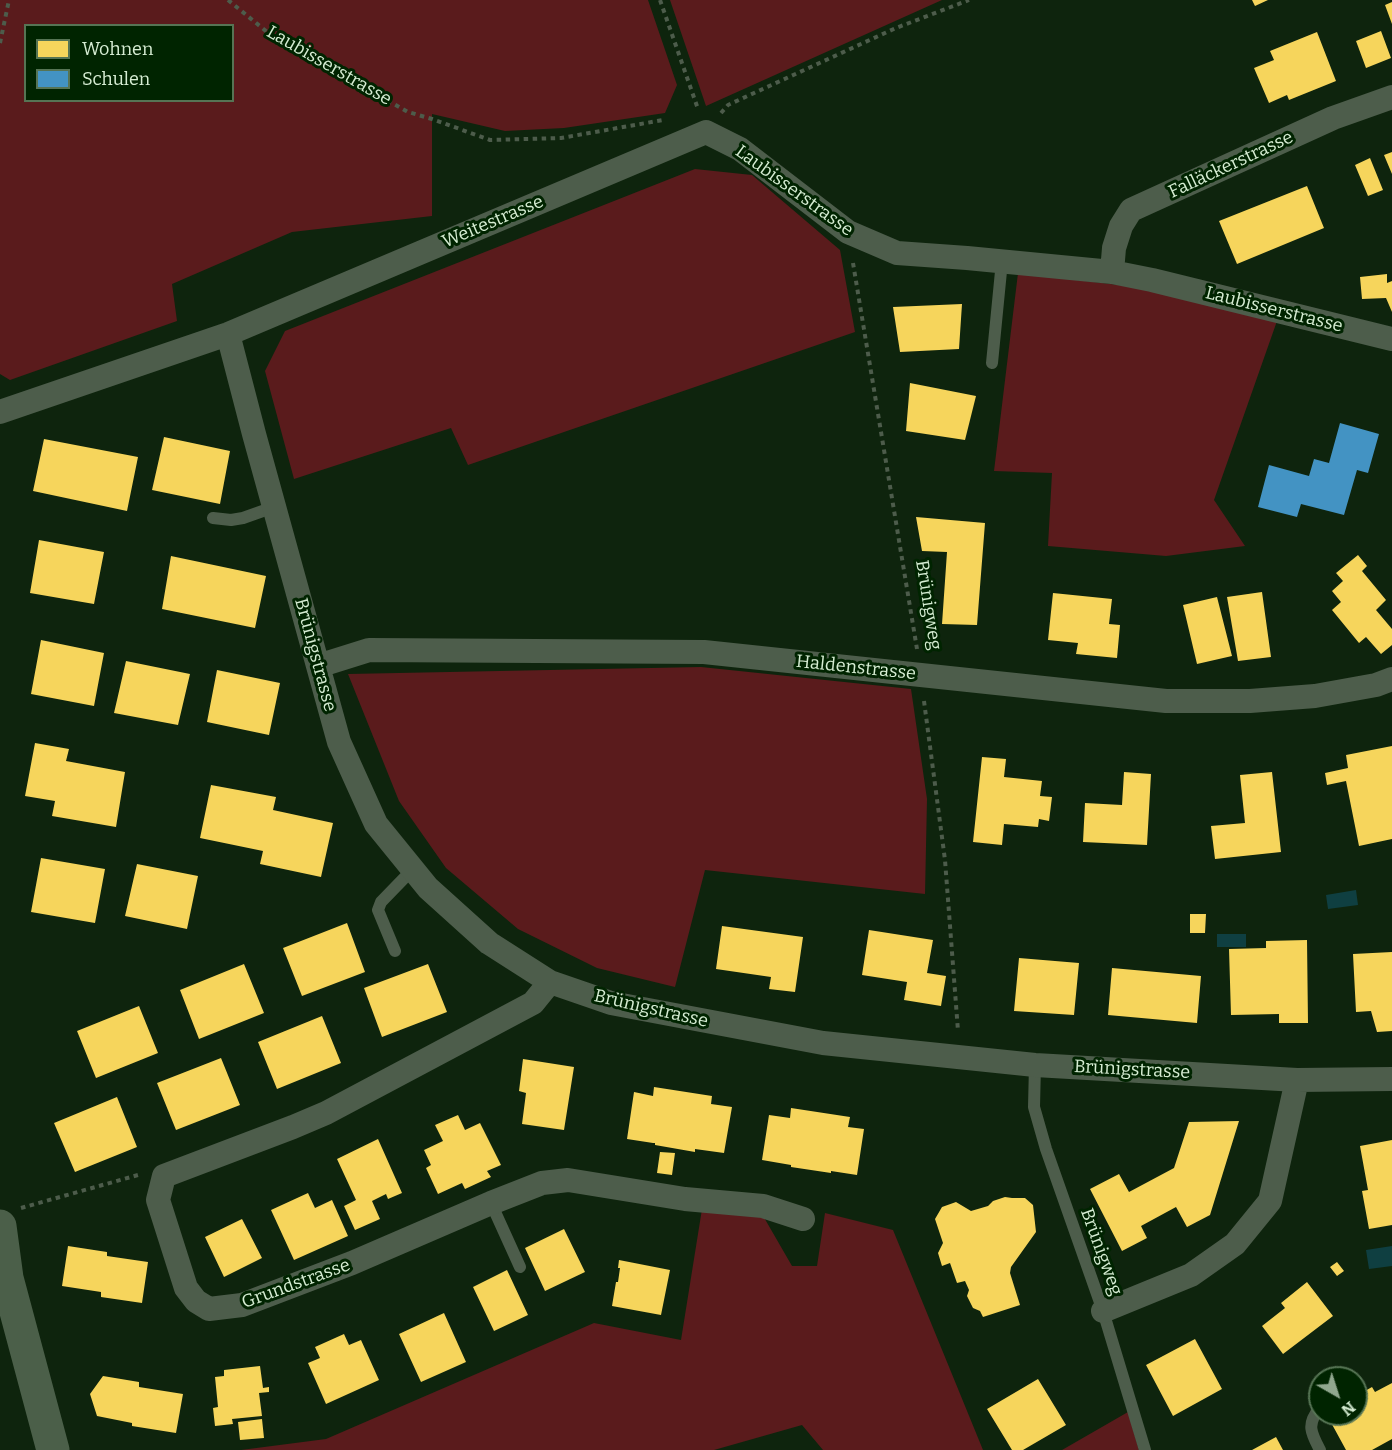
<!DOCTYPE html>
<meta charset="utf-8">
<style>
body{margin:0}
#map{position:relative;width:1392px;height:1450px;overflow:hidden;background:#0e240d;font-family:Bitter,serif}
canvas{display:block}
.legend{position:absolute;left:24px;top:24px;width:210px;height:78px;box-sizing:border-box;background:#002400;border:2px solid #567454;margin:0;padding:8px 10px;list-style:none;font-size:18px;color:#d6edd3}
.legend li{display:flex;align-items:center;gap:12px;height:30px}
.legend b{width:30px;border:2px solid #567454}
.north{position:absolute;left:1308px;top:1366px;width:60px;height:60px;box-sizing:border-box;background:#002400;border:2px solid #567454;border-radius:50%;rotate:141deg;font-size:16px;font-weight:700;line-height:24px;text-align:center;color:#d6edd3}
.north::after{content:'';display:block;margin:auto;width:21px;height:27px;background:#90a78e;clip-path:polygon(50% 0,100% 100%,50% 72%,0 100%)}
</style>
<div id="map">
<canvas width="1392" height="1450"></canvas>
<ul class="legend">
<li><b style="height:16px;background:#f6d55c"></b>Wohnen</li>
<li><b style="height:16px;background:#4393c3"></b>Schulen</li>
</ul>
<div class="north">N</div>
</div>
<script>
const ctx = document.querySelector('canvas').getContext('2d');
ctx.lineJoin = 'round';
function paint(path, color) {
  ctx.fillStyle = color;
  ctx.fill(path, 'evenodd');
}
function stroke(path, color, width, dash) {
  ctx.strokeStyle = color;
  ctx.lineWidth = width;
  ctx.lineCap = dash ? 'butt' : 'round';
  ctx.setLineDash(dash || []);
  ctx.stroke(path);
}
function write(font, color, halo, rows, align = 'center') {
  ctx.font = font + ' Bitter,serif';
  ctx.lineWidth = 6;
  ctx.setLineDash([]);
  ctx.textBaseline = 'middle';
  ctx.strokeStyle = halo;
  ctx.fillStyle = color;
  for (const [text, x, y, turn = 0] of rows) {
    ctx.save();
    ctx.translate(x, y);
    ctx.rotate((+turn || 0) * Math.PI / 180);
    ctx.textAlign = isNaN(turn) ? turn : align;
    if (halo) ctx.strokeText(text, 0, 0);
    ctx.fillText(text, 0, 0);
    ctx.restore();
  }
}
paint(new Path2D(`
 M0,0H648L677,85L665,113L564,128L505,131L432,114V216L292,232L172,284L177,321L10,380L0,374ZM26,26H232V100H26Z
 M670,0H942L706,106Z
 M695,169L752,175L840,250L855,332L468,465L451,428L294,479L265,371L285,331Z
 M1018,273L1169,291L1277,321L1214,500L1245,546L1166,556L1048,546L1052,473L994,471Z
 M701,667L911,689L927,799L925,894L705,870L675,987L597,968L518,929L446,868L399,801L348,674Z
 M702,1209L762,1214L792,1266H817L825,1213L893,1230L983,1450H823L802,1425L714,1450H241L326,1439L594,1323L681,1340Z
 M1128,1412L1139,1450H1062Z`), '#5a1b1c');
paint(new Path2D(`
 M1356,890L1358,905L1328,909L1326,895Z
 M1217,934H1246V947H1217Z
 M1392,1246V1266L1369,1269L1366,1250Z`), '#0f3f41');
paint(new Path2D(`
 M1252,0H1268L1255,6Z
 M1392,2V24L1385,5Z
 M1381,31L1391,58L1366,68L1356,41Z
 M1317,32L1336,81L1289,100L1287,95L1269,103L1254,68L1274,60L1270,51Z
 M1392,152V174L1384,155Z
 M1370,158L1383,190L1368,196L1355,165Z
 M1307,186L1324,228L1237,264L1219,221Z
 M1387,274V283L1392,281V312L1386,298L1362,299L1360,277Z
 M962,304L959,349L900,352L893,307Z
 M910,383L976,396L965,440L906,431Z
 M164,437L230,451L220,504L152,490Z
 M44,439L138,457L127,511L33,491Z
 M916,517L985,523L977,625L942,624L947,552L922,551Z
 M39,540L104,552L94,604L30,593Z
 M1358,555L1367,566L1362,571L1386,600L1376,610L1392,629V645L1381,654L1366,637L1359,643L1332,610L1341,602L1332,591L1343,581L1336,573Z
 M171,556L266,576L255,628L162,609Z
 M1262,592L1271,657L1238,661L1227,597Z
 M1053,593L1112,599L1109,624L1120,625L1117,658L1076,654L1078,643L1048,640Z
 M1217,597L1232,656L1197,664L1183,605Z
 M41,640L104,653L94,706L31,694Z
 M126,661L190,674L178,725L114,713Z
 M217,670L280,683L269,735L207,722Z
 M35,743L69,749L66,761L125,772L116,827L52,816L55,801L25,796Z
 M1392,746V839L1359,846L1346,781L1327,785L1325,773L1348,768L1346,755Z
 M982,757L1006,759L1004,777L1042,781L1040,796L1052,797L1049,821L1039,819L1038,827L1004,824L1002,845L973,842Z
 M1124,772L1151,774L1147,845L1083,842L1085,803L1122,805Z
 M1272,772L1281,852L1215,859L1211,826L1245,823L1240,775Z
 M211,785L276,797L273,810L333,823L321,877L260,864L263,851L200,838Z
 M41,858L105,869L95,923L31,912Z
 M137,864L198,876L187,929L125,916Z
 M1190,914H1206L1205,933H1190Z
 M347,923L365,972L302,996L283,948Z
 M722,926L803,937L795,992L769,989L771,977L716,969Z
 M869,930L933,940L927,973L946,976L941,1006L904,1000L907,982L862,975Z
 M1307,940L1308,1023H1279V1014L1231,1015L1229,949L1266,948V941Z
 M1392,952V1031L1377,1032L1371,1011L1356,1012L1353,954Z
 M1019,958L1079,963L1074,1015L1014,1011Z
 M244,964L264,1013L199,1039L180,990Z
 M428,964L447,1012L382,1037L364,988Z
 M1112,968L1201,976L1197,1023L1108,1015Z
 M139,1006L158,1053L96,1078L77,1031Z
 M322,1016L341,1063L277,1089L258,1042Z
 M221,1058L240,1105L176,1130L157,1083Z
 M523,1059L574,1067L564,1130L522,1124L526,1093L519,1091Z
 M654,1087L712,1096L711,1104L732,1107L724,1153L695,1149V1152L655,1145V1143H653L627,1139L634,1092L653,1096Z
 M117,1097L137,1147L75,1172L54,1123Z
 M791,1108L850,1117L848,1127L864,1129L857,1175L831,1171V1173L791,1167V1165L762,1160L769,1115L790,1118Z
 M458,1115L465,1130L480,1123L501,1165L487,1171L491,1177L465,1189L462,1183L438,1194L426,1168L431,1165L424,1150L443,1141L435,1125Z
 M1239,1121L1210,1215L1187,1227L1176,1207L1141,1226L1147,1238L1122,1251L1090,1189L1119,1174L1129,1192L1174,1168L1189,1122Z
 M378,1139L402,1193L388,1199L386,1194L372,1201L380,1219L355,1230L344,1206L356,1200L337,1159Z
 M1392,1140V1225L1369,1229L1362,1191L1368,1190L1360,1146Z
 M660,1152L675,1153L672,1175L657,1173Z
 M308,1193L315,1208L332,1200L348,1236L294,1260L271,1210Z
 M1005,1197L1012,1198H1025L1033,1205L1036,1232L1011,1267L1010,1273L1020,1305L983,1317L980,1311L973,1308L967,1296L969,1290L965,1281L957,1283L950,1263L942,1266L938,1253L943,1243L935,1219L942,1207L956,1202L971,1211L988,1206L993,1201Z
 M242,1219L262,1258L224,1277L205,1237Z
 M564,1229L585,1272L545,1291L525,1248Z
 M68,1246L107,1252V1256L148,1262L142,1303L101,1297V1292L62,1286Z
 M619,1260L670,1270L661,1315L612,1306L616,1282H618L620,1268H618Z
 M1337,1262L1344,1271L1337,1276L1330,1267Z
 M507,1270L528,1315L494,1331L473,1287Z
 M1307,1282L1333,1316L1283,1354L1262,1326L1285,1308L1281,1303Z
 M444,1313L466,1362L421,1382L399,1334Z
 M344,1334L349,1345L361,1340L379,1380L326,1404L308,1363L320,1358L315,1347Z
 M1195,1339L1222,1389L1173,1416L1146,1365Z
 M260,1366L263,1388L269,1387V1392L259,1393L262,1416L232,1419L233,1424L215,1426L213,1408L218,1407L215,1377L224,1376V1370Z
 M103,1376L139,1382V1387L183,1394L176,1433L132,1426V1423L97,1416L90,1394Z
 M1038,1379L1066,1425L1023,1450H1012L987,1409Z
 M1392,1383V1439L1372,1450H1346L1328,1417L1333,1414H1356V1396L1372,1387L1375,1392Z
 M262,1419L264,1438L240,1440L238,1422Z
 M1276,1437L1283,1450H1252Z`), '#f6d55c');
paint(new Path2D(`
 M1340,423L1379,434L1368,473L1357,470L1344,515L1301,504L1297,517L1258,507L1269,465L1309,476L1314,459L1329,463Z`), '#4393c3');
stroke(new Path2D(`
 M228,0L272,36L408,112L432,119L490,140L561,138L663,120
 M660,0L698,109
 M0,43L9,0
 M721,113L728,105L896,28L969,0
 M853,263L917,649
 M924,701L945,860L958,1031
 M21,1208L138,1175`), '#4d5c4b', 4, [4.5, 4.5]);
stroke(new Path2D(`
 M992,363L1002,261
 M213,518L231,520L243,518L274,507
 M395,951L378,910L381,902L413,869
 M1035,1065L1034,1107L1046,1149L1103,1311L1145,1450
 M491,1203L520,1267
 M1320,1408C1306,1424 1311,1433 1320,1450`), '#4d5d4b', 12);
stroke(new Path2D(`
 M1112,272L1114,248L1121,226L1131,210L1333,118L1392,97
 M228,334L254,434L339,742L376,824L428,888L489,943L550,982L611,1003L823,1043L1035,1065L1297,1080L1392,1079
 M0,412L228,334L706,132L740,149L848,232L897,253L967,258L1112,272L1152,280L1392,339
 M318,666L369,650L704,652L1166,701H1250L1315,696L1376,685L1392,679
 M550,982L533,1003L326,1113L293,1127L164,1176L158,1200L186,1288L196,1301L209,1309L242,1305L352,1263L491,1203L542,1183L568,1180L685,1199L763,1206L803,1219
 M1103,1311L1191,1275L1235,1244L1270,1201L1297,1080`), '#4d5d4b', 24);
stroke(new Path2D(`
 M0,1226L7,1278L53,1450`), '#4b5f49', 33);
write('18px', '#d6edd3', '#002400', [
 ["Laubisserstrasse",329,66,30],
 ["Falläckerstrasse",1231,165,-25],
 ["Laubisserstrasse",794,191,36],
 ["Weitestrasse",493,222,-23],
 ["Laubisserstrasse",1274,310,14],
 ["Brünigweg",928,605,81],
 ["Brünigstrasse",315,655,75],
 ["Haldenstrasse",856,668,6],
 ["Brünigstrasse",651,1009,13],
 ["Brünigstrasse",1132,1070,3],
 ["Brünigweg",1101,1252,70],
 ["Grundstrasse",296,1284,-20]
]);
</script>
